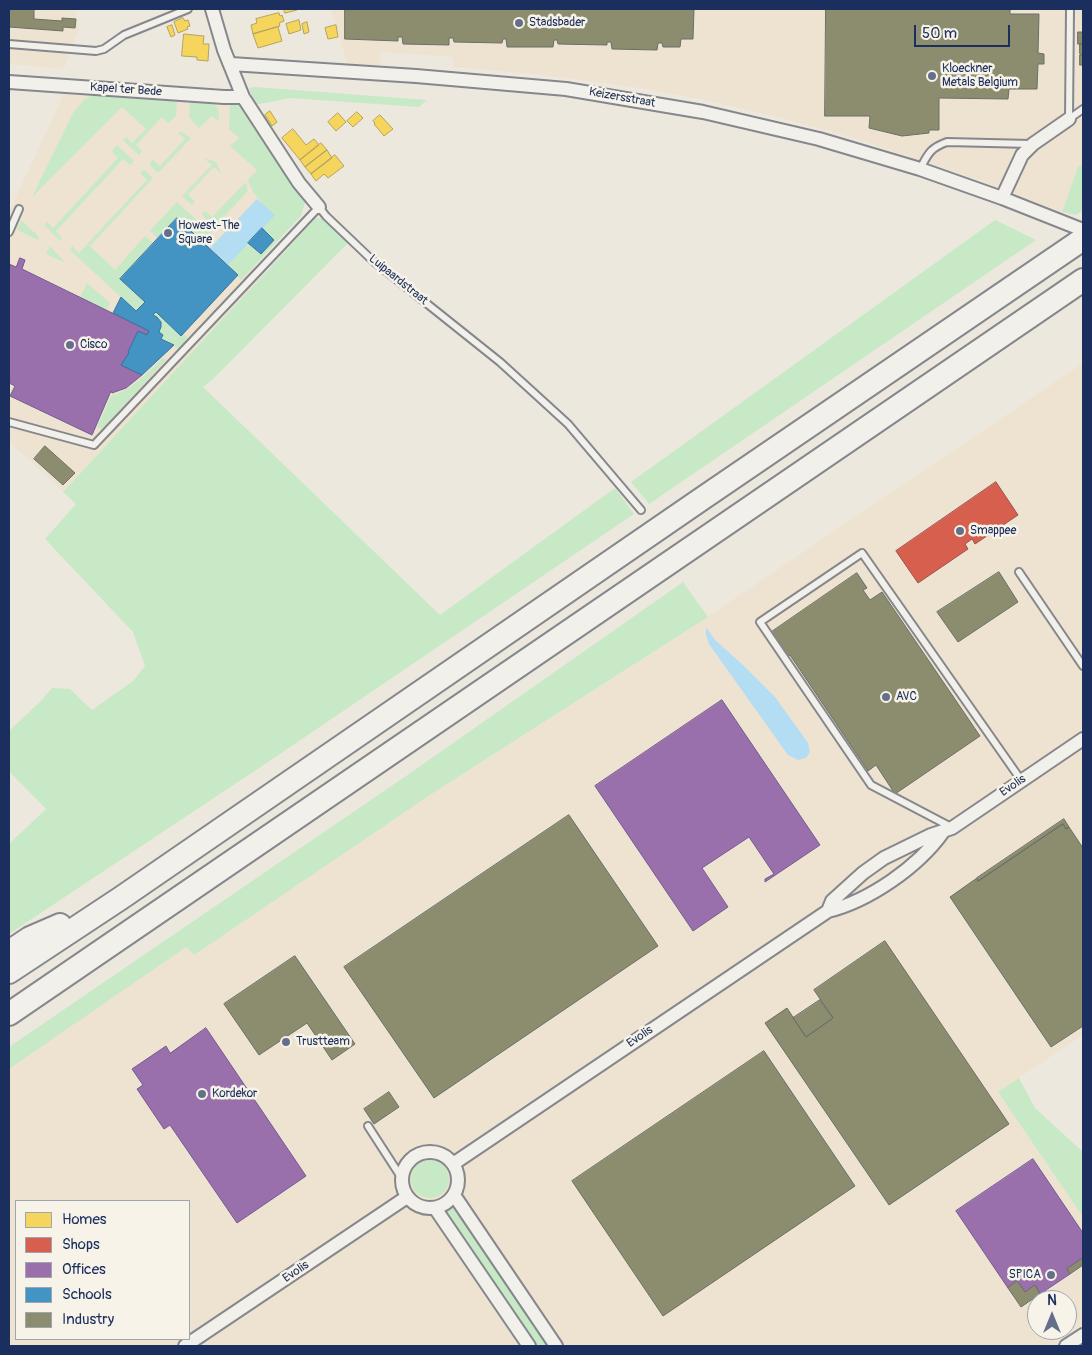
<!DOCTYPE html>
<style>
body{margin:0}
#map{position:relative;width:1092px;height:1355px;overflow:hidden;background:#ede8de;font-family:Pangolin,sans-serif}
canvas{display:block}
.frame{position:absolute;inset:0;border:10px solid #1b2f5e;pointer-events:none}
.legend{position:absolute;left:15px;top:1200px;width:175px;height:140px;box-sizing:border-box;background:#f7f3e8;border:1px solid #9fa5b1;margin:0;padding:6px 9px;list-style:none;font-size:15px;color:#1b2f5e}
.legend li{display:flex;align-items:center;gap:10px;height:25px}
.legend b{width:25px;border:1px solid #9fa5b1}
.north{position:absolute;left:1027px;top:1290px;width:50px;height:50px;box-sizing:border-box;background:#f7f3e8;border:1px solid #9fa5b1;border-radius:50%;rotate:0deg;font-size:14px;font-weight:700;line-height:20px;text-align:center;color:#1b2f5e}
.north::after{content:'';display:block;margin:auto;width:18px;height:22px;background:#64708b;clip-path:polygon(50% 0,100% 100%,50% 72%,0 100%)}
.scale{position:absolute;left:914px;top:25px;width:96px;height:22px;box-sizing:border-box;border:2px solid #1b2f5e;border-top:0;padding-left:6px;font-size:15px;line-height:18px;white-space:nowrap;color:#1b2f5e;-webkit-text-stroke:4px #f7f3e8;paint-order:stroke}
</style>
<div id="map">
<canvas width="1092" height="1355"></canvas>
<div class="frame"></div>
<ul class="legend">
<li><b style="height:14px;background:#f6d55c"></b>Homes</li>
<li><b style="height:14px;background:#d6604d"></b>Shops</li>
<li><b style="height:14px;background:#9970ab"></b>Offices</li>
<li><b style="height:14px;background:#4393c3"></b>Schools</li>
<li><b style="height:14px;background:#8c8c6e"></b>Industry</li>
</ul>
<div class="north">N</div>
<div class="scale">50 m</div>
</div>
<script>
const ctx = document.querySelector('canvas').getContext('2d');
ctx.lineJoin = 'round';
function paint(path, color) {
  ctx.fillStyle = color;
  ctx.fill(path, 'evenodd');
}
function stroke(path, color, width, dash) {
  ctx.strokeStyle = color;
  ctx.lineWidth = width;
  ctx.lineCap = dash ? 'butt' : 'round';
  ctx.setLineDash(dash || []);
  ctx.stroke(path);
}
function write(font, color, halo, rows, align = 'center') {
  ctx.font = font + ' Pangolin,sans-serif';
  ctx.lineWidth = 5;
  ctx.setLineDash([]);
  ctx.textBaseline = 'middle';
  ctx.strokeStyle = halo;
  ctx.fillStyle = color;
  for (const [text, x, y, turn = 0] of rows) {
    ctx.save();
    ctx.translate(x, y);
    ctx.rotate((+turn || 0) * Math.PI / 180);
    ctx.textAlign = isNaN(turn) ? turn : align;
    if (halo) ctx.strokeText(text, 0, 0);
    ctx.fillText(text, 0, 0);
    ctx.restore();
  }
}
paint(new Path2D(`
 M9,9H75L79,28L64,69L9,64Z
 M331,9H1083V164L1078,167L1062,212L982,181L853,138L777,117L695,98L633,87L543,75L453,67V57L381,52L380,67L348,65Z
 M61,92L245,105L306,199L301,216L255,265L265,274L63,492L9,441V212L62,98Z
 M1083,363V1035L998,1092L1083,1217V1346H9V1069L186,946L195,954L436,791L685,632ZM16,1201H189V1339H16ZM1037,1300H1067V1330H1037Z`), '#eee3d0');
paint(new Path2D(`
 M255,87L427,100L419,107L290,98L255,105L249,88Z
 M92,95L177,102L176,116L168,123L162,117L136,145L142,151L139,155L123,140L126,137L132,143L146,129L122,107L32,197L73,113L84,100Z
 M190,102L213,104L218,108L219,121L212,116L199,128L189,117Z
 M230,103L245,105L306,199L301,216L241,280L228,265L248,243L261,254L274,240L262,228L274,215C263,204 253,196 248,180L257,170L230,146L239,138L229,129Z
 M182,132L191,138L158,173L149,164L153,160L160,166L185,139L178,133Z
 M117,145L134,161L130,165L123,159L56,231L62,239L60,241L44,225L47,222L53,228L118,158L112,151Z
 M204,158L216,162L221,173L214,167L188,194L195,202L192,205L182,196L212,165Z
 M1083,164V210L1076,215L1062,212L1078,167Z
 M144,170L153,178L90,246L115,270L145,236L153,243L120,279L145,302L136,311L72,252L70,248L72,246L79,253L147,180L140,173Z
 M246,182L248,191L217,224L210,223L202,215L205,211L212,217Z
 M177,202L213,235L205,244L177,218L157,238L150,231Z
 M316,218L324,219L348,243L212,380L203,387L440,615L615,488L634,514L265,764L9,934V844L46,809L9,771V731L41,701L52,688L70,689L92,710L133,681L145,666L133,632L45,539L76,504L63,492Z
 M21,220L39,237L38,240L17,230Z
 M995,220L1036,240L649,504L631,482Z
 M50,246L64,261L63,262L46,254Z
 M87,283L110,303L107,310L80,297Z
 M156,312L181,336L183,333L188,338L178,350L174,345L161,339L163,335L159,332C163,324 161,319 153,315Z
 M163,358L166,360L102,429L97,427L111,396C133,389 147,373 163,358Z
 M683,582L708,617L436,791L194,955L186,947L9,1069V1047L406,776Z
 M1019,1078L1035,1108L1083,1152V1217L998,1092Z
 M411 1179a19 19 0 1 1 38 0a19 19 0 1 1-38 0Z
 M454,1204L550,1346H535L443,1211Z`), '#c7e9c6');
paint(new Path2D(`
 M257,199L275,215L228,265L210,248Z
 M706,627L715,640L744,666L775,697L808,743L810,752L806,758L798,760L788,755L709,644L706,635Z`), '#b3ddf2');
const homes = new Path2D(`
 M284,9H296L297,10L285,13Z
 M279,13L280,16L282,15L284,21L279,23L280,26L253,34L251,25L257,23L256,19Z
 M183,18L185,21L188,20L190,26L187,27L188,29L178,33L174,22Z
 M299,20L301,30L289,34L286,24Z
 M307,22L309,32L304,34L302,24Z
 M172,25L175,35L171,37L167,27Z
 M336,25L338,37L328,39L325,28Z
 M278,27L282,41L258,48L253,34Z
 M184,34L204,36L203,44H209L208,61L197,60V57L182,56Z
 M270,111L277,122L272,126L265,115Z
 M357,112L363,118L353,127L347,121Z
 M338,113L346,122L336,131L328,122Z
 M380,115L393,129L384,136L374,124L375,123L373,121Z
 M293,129L306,145L314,139L319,145L300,160L282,138Z
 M321,143L327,150L305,167L300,160Z
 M327,150L332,158L311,174L305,167Z
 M335,155L344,166L328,178L324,174L316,181L311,174Z`);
paint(homes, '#f6d55c');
stroke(homes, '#b4a35d', 1);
const shops = new Path2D(`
 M996,482L1018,515L975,544L972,539L965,544L968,549L918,583L896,551Z`);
paint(shops, '#d6604d');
stroke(shops, '#9e5152', 1);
const offices = new Path2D(`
 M20,258L25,260L22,269L149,331L147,335L138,331L128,352L129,353L121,365L142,375L126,388L112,393L111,391L92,435L10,396L15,386L9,383V264L16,267Z
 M722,700L820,845L765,882V879L774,874L749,837L702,868L728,907L693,931L595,786Z
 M206,1028L306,1176L237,1223L170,1125L164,1129L137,1089L143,1085L132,1069L166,1046L170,1053Z
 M1033,1159L1083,1233V1258L1067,1269L1070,1274L1040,1294L1035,1285L1025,1292L1017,1281L1008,1288L956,1211Z`);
paint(offices, '#9970ab');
stroke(offices, '#735c94', 1);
const schools = new Path2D(`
 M177,218L238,275L181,336L156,312L153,315L157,317L161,322V327L159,332L163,335L161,339L174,345L142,375L121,365L129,353L128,352L138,331L147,335L149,331L113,313L121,297L136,311L145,302L120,279Z
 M262,228L274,240L261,254L248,243Z`);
paint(schools, '#4393c3');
stroke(schools, '#3775a5', 1);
const industry = new Path2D(`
 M9,9H34V19L62,21V18L76,19L75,28L63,27V31L9,27Z
 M345,9H694L693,39H681L680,47H663L662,43H658L657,50L612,49L611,42H607V45L558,44L557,40H554L553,47H507L506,39H503L502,43L454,42L453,38H449V45L403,44L402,37H398V41L345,39Z
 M826,9H1010V14H1039L1038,53L1044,54V64H1038L1037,89H1009L1008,99L939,98V130H929V133L902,136L869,128L870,116H825Z
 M1078,32H1083V44H1078Z
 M1080,44H1083V55L1080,54Z
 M1080,55H1083V65H1080Z
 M45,446L75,473L63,485L34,459Z
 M999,572L1018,602L958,642L937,612Z
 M857,573L867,588L863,590L870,600L882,592L980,736L895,794L876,765L868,771L790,655L786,657L770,633Z
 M569,815L658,946L434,1098L344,967Z
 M1064,819L1069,827L1066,829L1063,824L978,881L977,878Z
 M1063,824L1066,829L1069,827L1083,848V1026L1051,1047L950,897L977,878L978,881Z
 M885,941L1009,1124L889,1205L765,1023L787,1008L806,1037L833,1018L814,990Z
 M295,956L355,1044L332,1060L307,1023L259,1055L224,1004Z
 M820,1000L833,1018L806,1037L793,1018Z
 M764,1051L855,1186L663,1316L572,1181Z
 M389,1092L399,1107L374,1124L364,1109Z
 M1083,1258V1265L1070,1274L1067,1269Z
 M1017,1281L1025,1292L1035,1285L1040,1294L1021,1307L1008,1288Z`);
paint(industry, '#8c8c6e');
stroke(industry, '#6a7069', 1);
const lane = new Path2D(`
 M9,44L96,51L104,49L124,35L188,9
 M1069,119L1070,9
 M1069,119L1083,109
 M920,169C928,154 930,148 947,142L1031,144
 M9,232L19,209
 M9,422L94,445L319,207L326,216L371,259L500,362L568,424L641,510
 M1019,572L1083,666
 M951,827L871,785L760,622L862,553L1021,780
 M368,1126L401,1177`);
const street = new Path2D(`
 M212,9L224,50L243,97L299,183L319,207
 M231,64L416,76L566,89L703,112L819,139L920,169L1002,198L1083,230
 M9,82L224,97H243
 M1002,198L1022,155L1033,144L1069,119
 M828,911L832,901L863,873L884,858L931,835L952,828L1083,739
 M402 1180a28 28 0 1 1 56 0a28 28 0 1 1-56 0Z
 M453,1164L828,911C869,901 918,867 943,832
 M454,1195L556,1346
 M435,1208L529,1346
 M185,1346L407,1197
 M1066,1346L1083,1335`);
const highway = new Path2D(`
 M9,952L30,938L60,925
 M9,972L121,898L703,498L1083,239
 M9,1014L1083,280`);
stroke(lane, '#86878c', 10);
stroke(street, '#86878c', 16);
stroke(highway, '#86878c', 26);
stroke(lane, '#f1f0eb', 6);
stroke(street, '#f1f0eb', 12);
stroke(highway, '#f1f0eb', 22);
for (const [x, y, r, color] of [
 [519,23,5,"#64708b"],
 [932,76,5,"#64708b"],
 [168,233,5,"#64708b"],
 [70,345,5,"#64708b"],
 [960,531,5,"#64708b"],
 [886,697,5,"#64708b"],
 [286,1042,5,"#64708b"],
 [202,1094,5,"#64708b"],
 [1051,1275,5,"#64708b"]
]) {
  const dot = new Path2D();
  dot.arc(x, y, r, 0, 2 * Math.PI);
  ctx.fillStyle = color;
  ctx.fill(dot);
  stroke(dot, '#f7f3e8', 2);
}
write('12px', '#1b2f5e', '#f7f3e8', [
 ["Stadsbader",529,23],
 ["Kloeckner",942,69],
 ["Metals Belgium",942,83],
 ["Howest-The",178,226],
 ["Square",178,240],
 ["Cisco",80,345],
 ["Smappee",970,531],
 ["AVC",896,697],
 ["Trustteam",296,1042],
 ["Kordekor",212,1094],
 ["SPICA",1041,1275,"right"]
], 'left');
write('12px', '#1b2f5e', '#f7f3e8', [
 ["Kapel ter Bede",126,90,4],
 ["Keizersstraat",622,98,10],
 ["Luipaardstraat",398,280,39],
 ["Evolis",1013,786,-34],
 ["Evolis",640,1037,-34],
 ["Evolis",296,1272,-34]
]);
</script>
